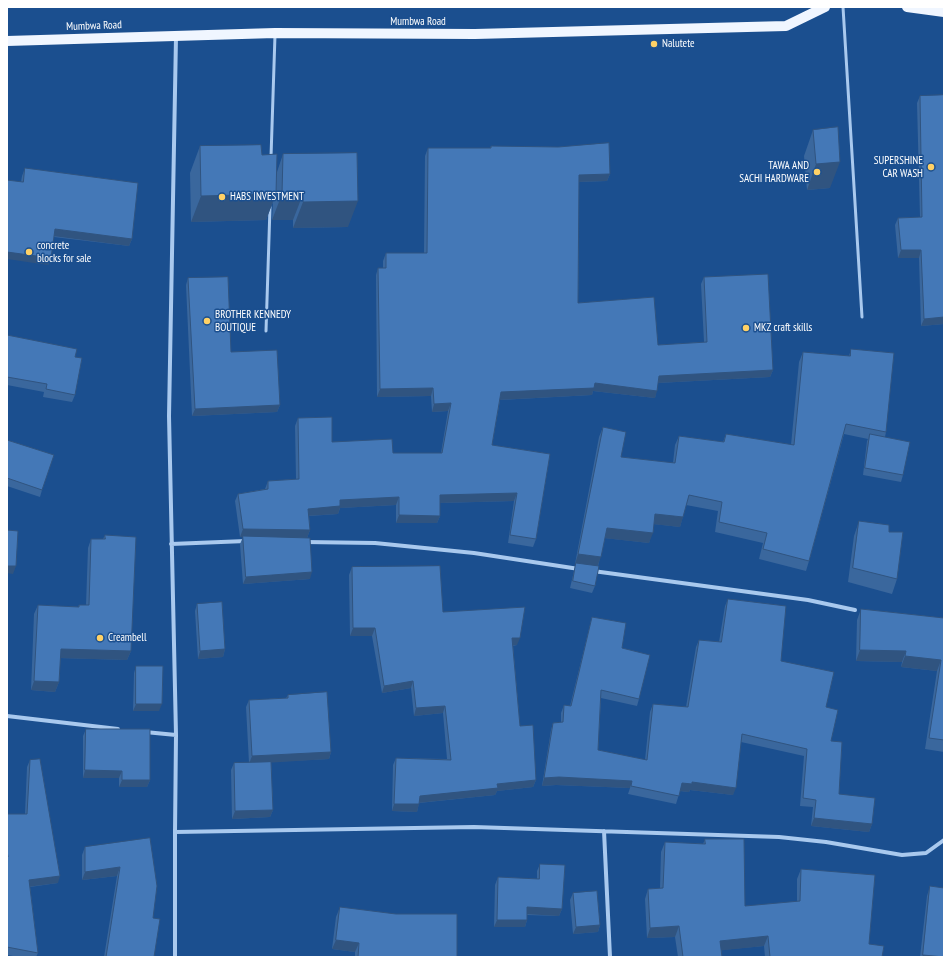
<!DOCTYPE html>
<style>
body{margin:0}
#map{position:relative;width:951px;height:964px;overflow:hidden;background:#1b4f8f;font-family:"PT Sans Narrow",sans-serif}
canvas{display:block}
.frame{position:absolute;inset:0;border:8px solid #fff;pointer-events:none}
</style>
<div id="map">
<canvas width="951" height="964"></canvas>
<div class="frame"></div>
</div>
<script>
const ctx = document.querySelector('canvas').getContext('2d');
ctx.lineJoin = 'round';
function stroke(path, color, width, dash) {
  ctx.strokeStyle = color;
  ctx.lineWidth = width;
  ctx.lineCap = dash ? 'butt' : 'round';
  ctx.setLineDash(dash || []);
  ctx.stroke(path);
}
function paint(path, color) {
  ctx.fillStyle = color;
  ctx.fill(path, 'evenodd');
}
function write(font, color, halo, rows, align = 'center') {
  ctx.font = font + ' "PT Sans Narrow",sans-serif';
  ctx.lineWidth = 3;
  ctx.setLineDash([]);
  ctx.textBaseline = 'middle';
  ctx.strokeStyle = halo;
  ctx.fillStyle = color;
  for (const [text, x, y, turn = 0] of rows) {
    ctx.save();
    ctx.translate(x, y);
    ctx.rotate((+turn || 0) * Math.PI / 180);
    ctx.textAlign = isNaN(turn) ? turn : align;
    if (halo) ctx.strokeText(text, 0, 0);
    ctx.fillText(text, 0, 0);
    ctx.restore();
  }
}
stroke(new Path2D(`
 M843,7L862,317
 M271,157L275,35
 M266,331L270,207`), '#a9c9ee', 3);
stroke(new Path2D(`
 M305,542L375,543L474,553L579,569
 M171,544L246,541
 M593,571L808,600L855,610
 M7,716L118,729
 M145,732L176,735
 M604,831L610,957
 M175,832L176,735L169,416L176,37
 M175,957V832L474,827L779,837L826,842L902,855L926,853L944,840`), '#a9c9ee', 4);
stroke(new Path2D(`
 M907,7L944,12
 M7,41L275,33L475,34L786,26L825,7`), '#f0f6ff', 10);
paint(new Path2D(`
 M920,96L944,324L921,326L919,258H898L895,225L898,218L920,217L917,103Z
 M813,130L830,188L807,190L804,156Z
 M200,146L277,172L283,154L348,227L293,228V220H272L273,202L266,220L191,222L190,173Z
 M491,146L610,174L607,181L579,182L578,303L658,345L704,342L701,284L704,277L773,370L770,377L658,383L655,398L593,391L592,395L500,400L492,445L550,454L536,539L533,547L508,543L514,501L440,503V516L437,523H396V505L340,508L338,514L309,516L310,530L307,538L310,579L243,584L240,544L243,537H240L235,501L238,494L265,489L268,481L296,479L295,426L298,418L332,442L393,453H441L448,411L432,412L431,396L377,397L376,275L378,268H383V261L386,253H424L425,156L428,148H490Z
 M25,168L132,239L129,246L54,237L51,258L48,265L21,182L22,176Z
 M188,278L231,352L280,405L277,412L192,416L186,285Z
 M7,335L75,357V395L72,402L43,397L44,392L7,385Z
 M851,349L886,432L885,437L903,475L901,482L863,475L867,441L868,439L844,434L809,561L806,571L759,559L763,543L715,532L718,511L686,505L680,527L654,524L649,543L605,538L598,566L595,586L592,593L570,588L574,571L576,564H575L599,437L603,427L621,457L673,463L675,445L679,436L723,442L726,434L791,445L799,362L803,352L849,356Z
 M7,440L42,490L40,497L7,486Z
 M859,521L889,532L897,579L892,594L848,582L854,536Z
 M105,535L131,651L127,660L60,658L59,682L55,692L31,690L34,614L38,605L78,607L79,605H86L88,548L91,539H103Z
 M352,567L443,612L517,645L513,646L520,726L536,780L533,787L497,791L495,795L419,803L417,812L392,811L393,765L396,758L447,759L443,713L414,716L411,688L382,693L372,636H350L349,575Z
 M728,599L781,661L826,707L839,794L872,824L869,832L811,826L813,807L800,806L804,756L741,742L733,795L690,790L689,792L680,791L676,804L628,794L630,788L556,785L542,786L551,730L553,723L561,722V713L564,705L570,706L590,625L592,617L622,648L639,699L637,706L601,698L598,750L645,760L650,712L653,704L686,707L696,647L699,640L719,642L725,606Z
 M197,604L225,649L223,657L198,659L195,611Z
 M861,609L944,618V752L925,749L937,671L901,667L902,662L856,661L857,620Z
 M136,666L159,711H133L134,673Z
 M288,695L331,752L329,759L271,762L273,810L270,817L232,819L231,770L234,763H249L246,707L249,700L286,698Z
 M86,729L150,780L147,787H119V778H83V736Z
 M30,760L58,883L30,887L38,953L36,957H19L7,955V814H25L27,767Z
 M150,838L154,957H104L117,876L82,880V855L85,847Z
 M705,839L745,906L797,902V879L801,869L869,944L882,957H765L764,946L721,950L722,957H678L675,937L647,938L645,899L648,889L660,888L661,852L665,842L703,844Z
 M540,864L562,909L559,916L527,915V920L525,927H494L495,885L498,877L537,879V871Z
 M930,886L944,957H920L927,896Z
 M573,893L600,925L598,932L573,934L570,900Z
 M340,907L457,957H355V952L332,949L336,917Z`), '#3a679d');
paint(new Path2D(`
 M840,162L830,188L807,190L816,164Z
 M610,174L607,181L576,182L579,175Z
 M276,194L266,220L191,222L201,196Z
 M282,194H303L293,220H272Z
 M358,201L348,227L293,228L303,202Z
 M55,229L132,239L129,246L53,236Z
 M901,250H921L919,258H898Z
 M7,252L51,258L48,265L7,259Z
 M944,317V324L921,326L924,319Z
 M773,370L770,377L657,383L659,376Z
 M595,383L657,391L655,398L593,391L592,395L498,400L501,392Z
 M433,388L431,396L377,397L380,389Z
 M451,403L448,411L432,412L434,404Z
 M280,405L277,412L192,416L195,409Z
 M517,493L514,501L437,503L440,495Z
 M399,497L396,505L340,508L338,514L305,516L308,509L340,500Z
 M655,514L683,517L680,527L652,524Z
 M399,515L440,516L437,523H396Z
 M607,528L653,533L649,543L603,538Z
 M243,529L310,530L307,538L240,537Z
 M578,554L601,557L597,567L575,564Z
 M7,566H16L13,574L7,573Z
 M312,572L310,579L243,584L246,577Z
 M353,628H375L372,636H350Z
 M512,638H520L517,645L509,646Z
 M61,649L131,651L127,660L57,658Z
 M225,649L223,657L198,659L200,651Z
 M860,650L906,651L902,662L856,661Z
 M905,656L941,660L937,671L901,667Z
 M34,681L59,682L55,692L31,690Z
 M413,681L411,688L382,693L384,686Z
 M136,704H162L159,711H133Z
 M445,706L443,713L414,716L416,708Z
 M331,752L329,759L249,764L252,756Z
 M85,770L122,771L119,778H83Z
 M559,777L632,781L630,788L556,785L542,786L544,778Z
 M122,780H150L147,787H119Z
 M536,780L533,787L497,791L495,795L417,803L420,796L497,784Z
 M692,782L736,788L733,795L690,790L689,792L679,791L682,783Z
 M394,804H419L417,812L392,811Z
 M273,810L270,817L232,819L235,811Z
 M814,818L872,824L869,832L811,826Z
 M120,867L117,876L82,880L85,872Z
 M60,876L58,883L27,887L29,880Z
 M527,907L562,909L559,916L525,914Z
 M497,920H527L525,927H494Z
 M600,925L598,932L573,934L576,927Z
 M679,926L675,937L647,938L650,928Z
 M768,936L764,946L716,951L720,941Z
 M336,940L359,943L355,952L332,949Z
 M923,955L944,957H922Z`), '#305480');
const building = new Path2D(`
 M944,95V317L924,319L921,250H901L898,218L922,217L920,96Z
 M838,127L840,162L816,164L813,130Z
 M609,143L610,174L579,175L578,303L654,297L658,345L707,342L704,277L768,274L773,370L659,376L657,391L595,383L594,388L501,392L492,445L550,454L536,539L510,535L517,493L440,495V516L399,515V497L340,500V506L308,509L310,530L243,529L238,494L268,489V481L299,479L298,418L332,417V442L392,439L393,453H442L451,403L434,404L433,388L380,389L378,268H386V253H427L428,148H491V146L558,147Z
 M261,145L262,155L277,154L276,194L201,196L200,146Z
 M357,153L358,201L303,202V194H282L283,154Z
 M25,168L138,183L132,239L55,229L51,258L7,252V180L23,182Z
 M228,277L231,352L277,350L280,405L195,409L188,278Z
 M7,335L77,349L75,357L82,358L75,395L46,389L47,384L7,377Z
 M851,349L894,353L886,432L846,424L809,561L763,549L767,533L719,522L722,502L689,495L683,517L655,514L653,533L607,528L601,557L578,554L603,427L626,432L621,457L675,463L679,436L724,442L726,434L794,445L803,352L850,356Z
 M870,434L910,442L903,475L865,468Z
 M7,440L54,455L42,490L7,478Z
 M859,521L889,525V532H903L897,579L853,568Z
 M7,530L18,531L16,566H7Z
 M105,535L136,537L131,651L61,649L59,682L34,681L38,605L79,607V605H89L91,539H105Z
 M243,536L310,538L312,572L246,577Z
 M576,563L599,566L595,586L573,581Z
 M440,566L443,612L525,607L520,638H512L520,726L533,725L536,780L497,784L498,788L420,796L419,804H394L396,758L451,760L445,706L416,708L413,681L384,686L375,628H353L352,567Z
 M728,599L786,606L781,661L834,672L826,707L838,710L831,741L842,742L839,794L875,798L872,824L814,818L816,800L803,798L807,749L742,734L736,788L692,782V784L682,783L679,796L631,786L632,781L559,777L544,778L553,723L563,722L564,705L571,706L592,617L626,623L622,648L650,655L639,699L601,690L598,750L647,760L653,704L688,707L699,640L721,642Z
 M222,602L225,649L200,651L197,604Z
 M861,609L944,618V740L929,738L941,660L905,656L906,651L860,650Z
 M136,666H163L162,704H136Z
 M327,692L331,752L252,756L249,700L288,698V695Z
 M86,729H150V780H122V771L85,770Z
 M40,759L60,876L29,880L38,953L7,947V857H8L7,851V814H27L30,760Z
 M271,762L273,810L235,811L234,763Z
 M150,838L157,886L153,918L160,919L154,957H106L120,867L85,872V847Z
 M705,839H744L745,906L800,901L801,869L875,875L869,944L884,946L882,957H770L768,936L720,941L722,957H683L679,926L650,928L648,889L663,888L665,842L705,844Z
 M540,864L565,865L562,909L527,907V920H497L498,877L539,879Z
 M930,886L944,888V957L923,955Z
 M597,891L600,925L576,927L573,893Z
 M340,907L396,914H457V957H358L359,943L336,940Z`);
paint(building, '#4478b7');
stroke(building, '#305480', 1);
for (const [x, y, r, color] of [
 [654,44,4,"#ffd166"],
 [931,167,4,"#ffd166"],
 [817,172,4,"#ffd166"],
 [222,197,4,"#ffd166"],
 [29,252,4,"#ffd166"],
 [207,321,4,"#ffd166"],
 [746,328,4,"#ffd166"],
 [100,638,4,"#ffd166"]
]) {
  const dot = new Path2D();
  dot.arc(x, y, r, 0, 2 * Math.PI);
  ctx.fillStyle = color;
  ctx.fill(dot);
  stroke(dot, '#1b4f8f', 1.5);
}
write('11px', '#fff', '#1b4f8f', [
 ["Mumbwa Road",418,22],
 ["Mumbwa Road",94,26,-2]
]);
write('11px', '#fff', '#1b4f8f', [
 ["Nalutete",662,44],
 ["SUPERSHINE",923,161,"right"],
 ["CAR WASH",923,174,"right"],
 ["TAWA AND",809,166,"right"],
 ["SACHI HARDWARE",809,179,"right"],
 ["HABS INVESTMENT",230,197],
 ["concrete",37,246],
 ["blocks for sale",37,259],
 ["BROTHER KENNEDY",215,315],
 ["BOUTIQUE",215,328],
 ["MKZ craft skills",754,328],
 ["Creambell",108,638]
], 'left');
</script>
